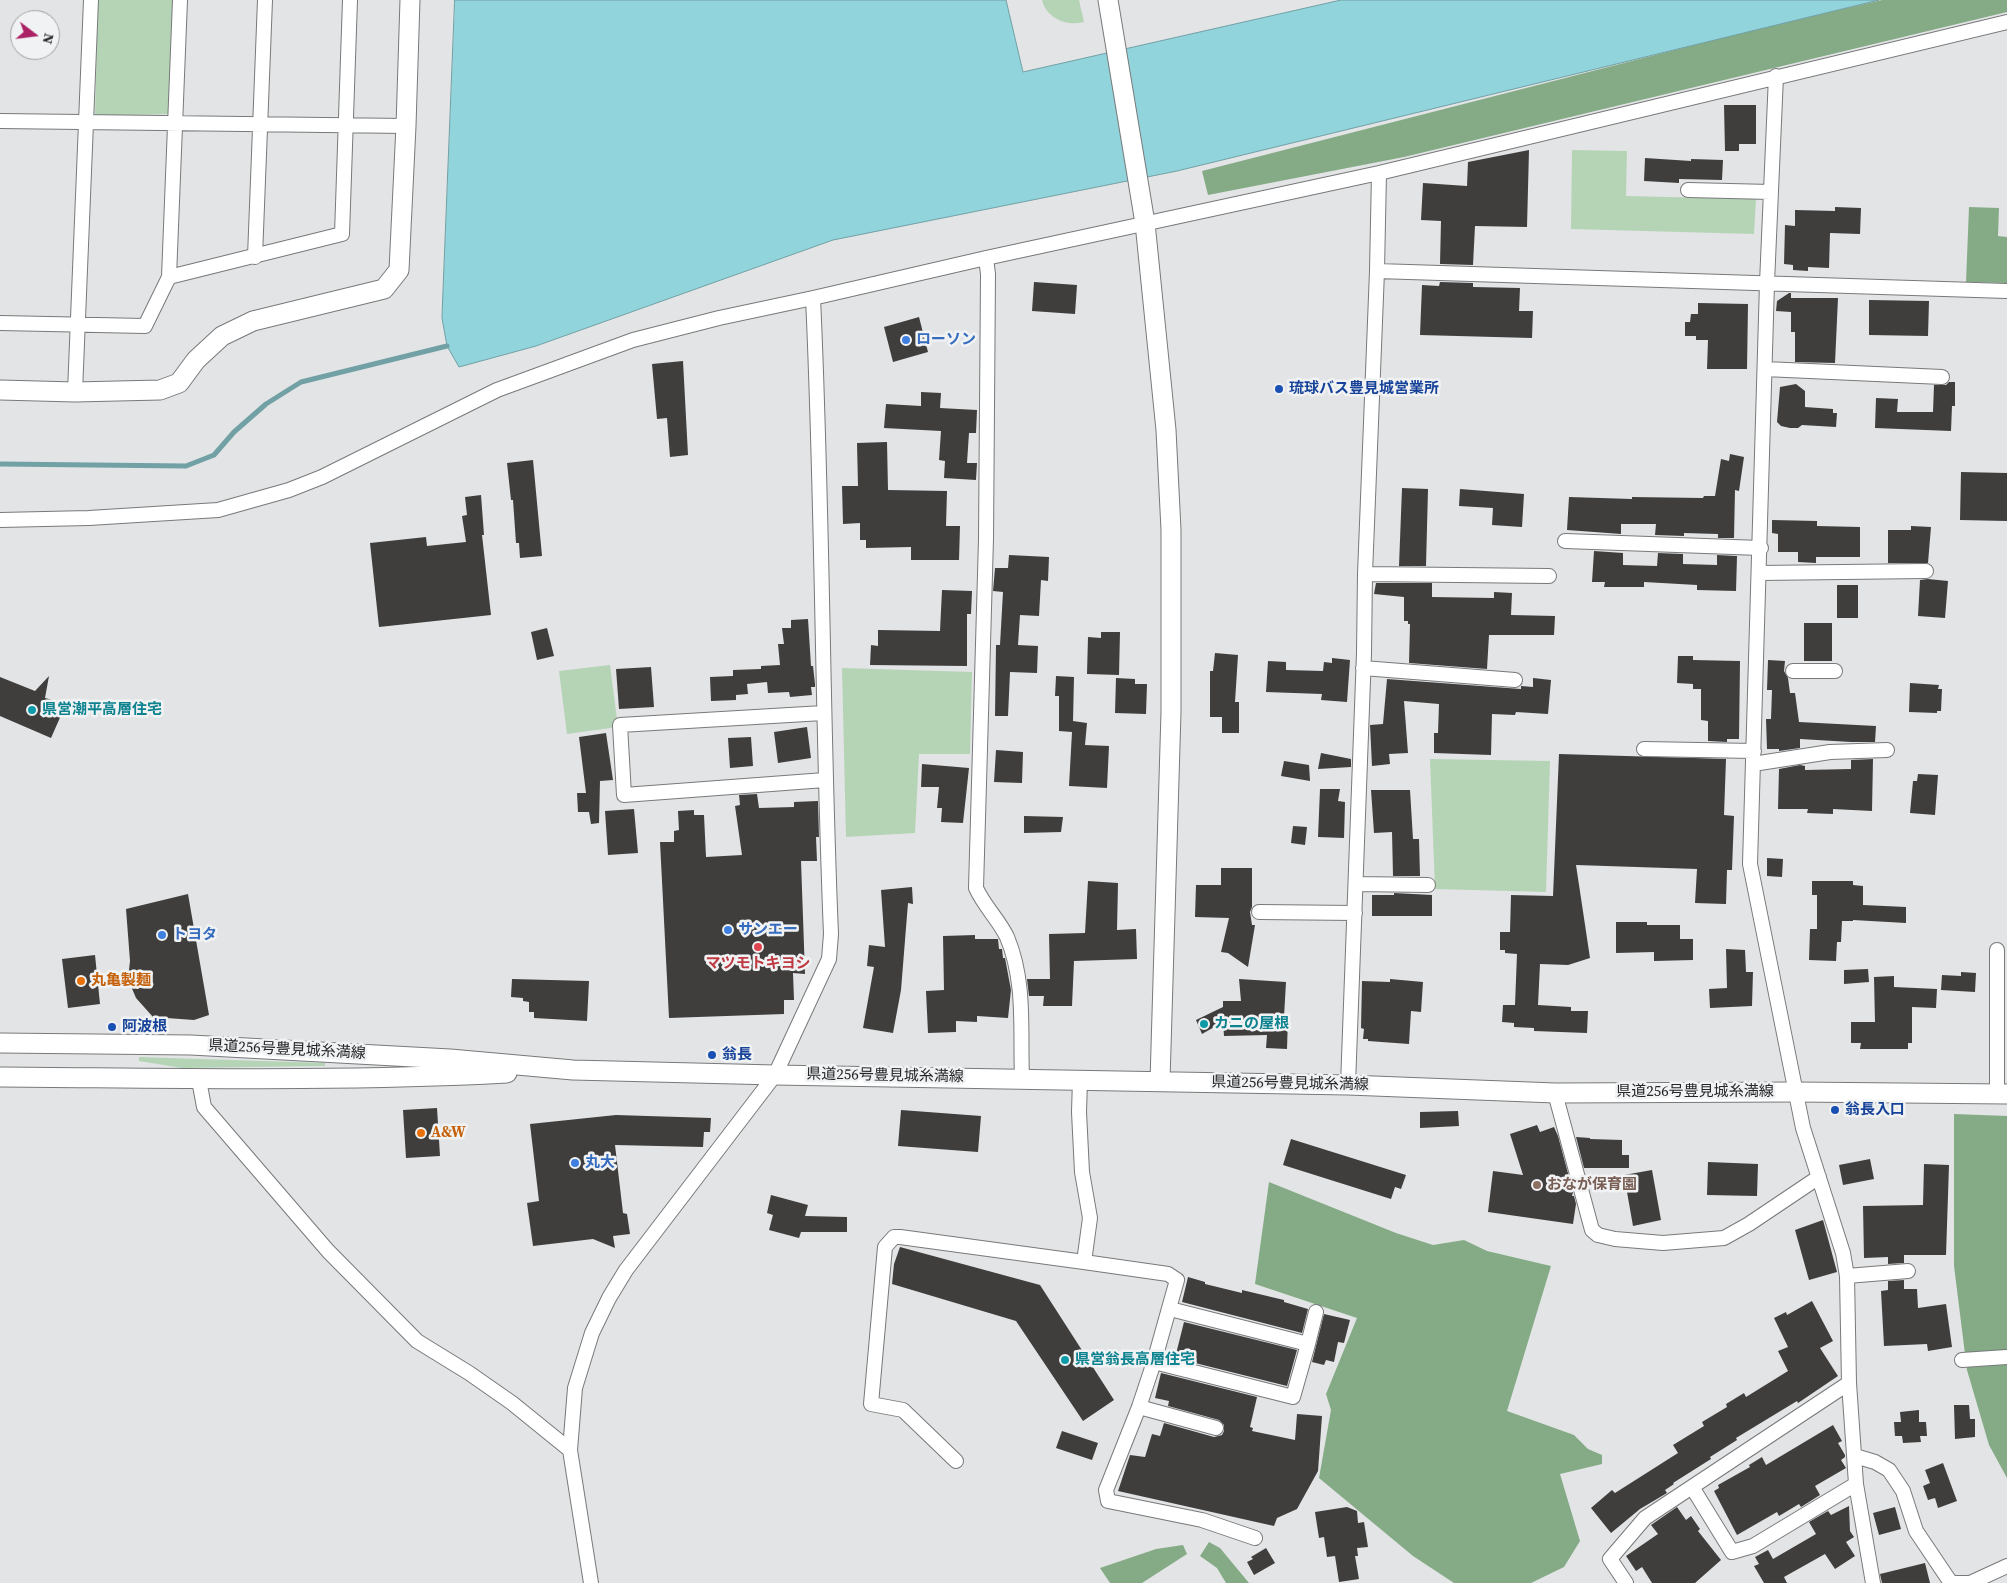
<!DOCTYPE html>
<meta charset="utf-8">
<style>
body{margin:0}
#map{position:relative;width:2007px;height:1583px;overflow:hidden;background:#e3e4e6;font-family:"Source Serif 4",serif}
canvas{display:block}
.north{position:absolute;left:10px;top:10px;width:50px;height:50px;box-sizing:border-box;background:#f0f2f3;border:1px solid #9fa0a1;border-radius:50%;rotate:105deg;font-size:14px;font-weight:700;line-height:20px;text-align:center;color:#252627}
.north::after{content:'';display:block;margin:auto;width:18px;height:22px;background:#ab2265;clip-path:polygon(50% 0,100% 100%,50% 72%,0 100%)}
</style>
<div id="map">
<canvas width="2007" height="1583"></canvas>
<div class="north">N</div>
</div>
<script>
const ctx = document.querySelector('canvas').getContext('2d');
ctx.lineJoin = 'round';
function paint(path, color) {
  ctx.fillStyle = color;
  ctx.fill(path, 'evenodd');
}
function stroke(path, color, width, dash) {
  ctx.strokeStyle = color;
  ctx.lineWidth = width;
  ctx.lineCap = dash ? 'butt' : 'round';
  ctx.setLineDash(dash || []);
  ctx.stroke(path);
}
function write(font, color, halo, rows, align = 'center') {
  ctx.font = font + ' "Source Serif 4","Noto Sans JP",serif';
  ctx.lineWidth = 5;
  ctx.setLineDash([]);
  ctx.textBaseline = 'middle';
  ctx.strokeStyle = halo;
  ctx.fillStyle = color;
  for (const [text, x, y, turn = 0] of rows) {
    ctx.save();
    ctx.translate(x, y);
    ctx.rotate((+turn || 0) * Math.PI / 180);
    ctx.textAlign = isNaN(turn) ? turn : align;
    if (halo) ctx.strokeText(text, 0, 0);
    ctx.fillText(text, 0, 0);
    ctx.restore();
  }
}
paint(new Path2D(`
 M98,0H173L170,114L95,116Z
 M1042,0H1079L1084,22C1067,27 1046,18 1042,0Z
 M1572,150L1627,151L1626,196L1756,199L1754,234L1571,229Z
 M610,665L618,727L567,734L559,671Z
 M842,668L972,672L970,754H919L915,833L846,837Z
 M1430,759L1550,761L1546,892L1435,889Z
 M139,1057L325,1063V1066L182,1068L139,1061Z`), '#b5d4b5');
paint(new Path2D(`
 M1882,0H2007V12L1404,157L1208,195L1202,171L1780,23Z
 M1969,207L1999,208L1998,236L2007,237V283L1966,282Z
 M1954,1114L2007,1116V1478L1989,1445L1967,1370L1954,1266Z
 M1269,1182L1396,1233L1433,1245L1464,1240L1487,1251L1551,1266L1507,1411L1574,1435L1588,1449L1602,1455V1464L1560,1474L1580,1541L1564,1567L1531,1583H1454L1413,1556L1319,1478L1331,1410L1326,1394L1357,1318L1255,1284Z
 M1209,1542L1220,1548L1249,1583H1226L1217,1568L1200,1556Z
 M1183,1545L1187,1554L1142,1583H1110L1100,1568L1156,1549Z`), '#85ab86');
const water = new Path2D(`
 M455,0H1006L1023,72L1341,0H1879L1177,171L833,240L536,346L459,367L447,346L442,318Z`);
paint(water, '#91d4db');
stroke(water, '#71a0a5', 1);
stroke(new Path2D(`
 M0,464L186,466L214,455L234,432L266,404L301,382L447,346`), '#71a0a5', 5);
paint(new Path2D(`
 M1724,105H1756V144H1739V151H1725Z
 M1529,150L1527,227L1475,226L1473,265L1440,264L1441,221L1421,220L1423,183L1467,186L1468,162Z
 M1645,158L1691,161V159L1723,160L1722,180L1679,179V183L1644,181Z
 M1835,207L1861,208L1860,234L1830,233L1829,268L1808,267V271L1793,270V265L1784,264L1785,225L1795,226V210L1835,211Z
 M1034,282L1077,285L1075,314L1032,311Z
 M1440,282L1473,283V287L1520,288L1519,311H1533L1532,338L1420,335L1422,285L1439,286Z
 M1789,293H1791V298H1838L1835,363L1795,362V332H1791V312L1776,311L1777,301Z
 M1869,300L1929,301L1928,336L1869,335Z
 M1698,303L1748,304L1747,369H1707L1708,340H1696V336H1685V322H1690L1691,314H1698Z
 M919,317L928,352L893,362L884,327Z
 M683,361L688,455L670,457L667,418L657,419L652,364Z
 M1949,382H1955V406H1952L1951,431L1875,428L1876,398L1898,399L1897,412H1933L1934,385H1946Z
 M1796,384L1805,391V407L1833,409V413H1837L1836,427L1802,425L1798,428H1790L1781,426L1777,422L1780,387Z
 M921,392L941,393L940,408L977,410L976,433H969L967,463H977L976,480L944,478L945,461L939,460L941,431L884,428L886,404L921,406Z
 M887,442L888,490L947,491L946,526H960L959,560H911V547L866,548V540H860V523L843,524L842,486H858L857,443Z
 M1730,454L1744,457L1739,491L1735,490L1734,538H1718V534L1684,533V536L1655,535L1656,524H1621V534L1567,530L1569,497L1632,499V497L1703,498L1704,496H1715L1721,459L1729,461Z
 M533,460L542,556L520,558L519,543H516L513,500H511L507,463Z
 M1961,472L2007,473V521L1960,520Z
 M1402,488L1428,489L1426,566H1399Z
 M1460,489L1524,494L1522,527L1492,525L1493,508L1459,506Z
 M481,495L484,535H482L491,615L379,627L370,543L426,537L427,546L466,542L462,516L467,515L465,497Z
 M1772,520L1817,521V526L1860,527V557H1816V563L1798,562V552H1778V534L1772,533Z
 M1911,526L1931,527L1928,563H1888V530H1911Z
 M1594,551L1623,553V565L1657,566L1658,553L1683,554V564L1717,565V555L1737,556L1736,591L1697,590V585L1644,582V587H1604L1605,582H1592Z
 M1009,555L1049,557L1048,581L1041,580L1039,616L1020,615L1018,645L1038,646L1037,673L1010,672L1008,716H995L996,645H1000L1003,592L993,591L995,568H1008Z
 M1928,579L1948,581L1945,618L1918,616L1920,580Z
 M1376,583H1432V597L1494,598V592L1512,593L1511,615L1555,616L1554,635H1489L1487,669L1409,663L1410,624H1408V621H1404V597L1374,594Z
 M1837,585H1858V618H1837Z
 M942,590L972,591L971,614H967V666L870,665L871,645L878,646V630L940,631Z
 M808,619L811,666H813L815,684V687H811L812,695L790,697L789,692L768,693L767,682L747,684L748,694L736,695V700L711,701L710,677L733,676V670L761,669V666L780,665L778,644H784L782,628H791V620Z
 M1804,623H1832V661H1804Z
 M547,628L554,656L537,660L531,632Z
 M1101,632H1120L1119,675L1087,674L1088,637L1101,638Z
 M1215,653L1238,655L1235,702H1239V733H1222V717H1210V671H1213Z
 M1678,656H1693V660L1740,661L1739,739H1727V742L1708,741V721L1701,720V689H1693V684L1677,683Z
 M1332,658L1350,660L1347,702L1321,700L1322,694L1266,692L1268,661L1286,662V670L1323,671L1324,662L1332,663Z
 M1768,660L1785,661L1784,671L1788,678L1790,693H1795L1799,722L1876,726L1875,742H1851L1800,739V748L1779,751V749H1767L1766,719H1771L1772,690H1767Z
 M651,667L654,707L619,709L616,669Z
 M49,676L45,698L66,704L51,738L0,716V677L35,691Z
 M1056,676L1074,677L1073,721L1087,723L1085,745L1109,746L1107,788L1069,786L1072,732L1059,731V696H1055Z
 M1116,678L1135,679V684H1147L1146,714L1115,713Z
 M1533,678L1551,680L1548,714L1516,712L1515,715L1492,714L1491,755L1434,753V733H1438L1439,704L1404,701L1408,753L1389,754L1390,764L1372,766L1370,725L1383,724L1387,679L1521,689V686L1533,687Z
 M1910,683L1939,685L1938,689H1942L1941,711H1937V713L1909,712Z
 M807,727L811,758L778,763L774,732Z
 M606,733L613,780L600,781L599,823L591,824L589,812H578L577,793H586L579,737Z
 M751,737L753,766L730,768L728,738Z
 M996,750L1023,752L1022,783L994,782Z
 M1321,753L1351,759V767L1318,769Z
 M1559,754L1726,759L1724,815L1734,816L1732,870H1727L1726,904L1695,903L1697,869L1576,865L1590,958L1568,965L1540,964L1538,1005L1571,1007V1011H1588L1587,1033L1534,1031V1028L1514,1027V1023L1502,1022L1503,1005H1515L1517,954L1505,953V950H1500V932H1510L1511,895L1553,896Z
 M1873,759L1872,811L1833,809V814L1807,813L1808,809H1778L1779,769L1800,765L1805,766V770L1851,769V760Z
 M1284,761L1309,765L1310,781L1281,776Z
 M922,764L969,768L963,823L941,822L942,808H937L939,787H921Z
 M1918,774L1938,775L1935,815L1910,813L1913,781H1917Z
 M1320,789H1340L1338,801L1345,802L1344,838L1318,837Z
 M1371,790H1410L1413,839H1419L1420,876H1393L1392,832L1374,833Z
 M757,794L759,808L794,807V802L818,801L819,837H816L817,861H801L805,974L793,973L794,1000H784V1014L669,1018L660,842H674V831L679,830L678,811L694,810V815H704L706,857L742,855L735,806L740,805L739,795Z
 M634,809L638,853L608,855L605,811Z
 M1024,816L1063,817L1061,832L1024,833Z
 M1293,826L1307,827L1305,845L1291,843Z
 M1767,858L1783,859L1782,877L1767,876Z
 M1221,868H1252V907L1250,912L1252,925H1255L1248,967L1228,953L1221,952L1229,918L1195,917L1196,885H1221Z
 M1088,881L1118,883L1117,930L1136,929L1137,959L1074,961L1072,1006H1043L1044,996H1029L1027,979H1050L1049,934L1085,933Z
 M1812,881H1853V885L1863,886V905L1906,907V923L1853,920V921H1842L1841,942H1837L1836,961L1809,960L1810,929H1817V895H1812Z
 M912,887L913,904L908,903L901,990L893,1033L863,1028L874,967L867,966L869,945L885,947L881,890Z
 M1394,893L1432,895V916H1372V895H1394Z
 M188,894L209,1015L194,1020L153,1017L136,998L128,979L130,961L126,909Z
 M1616,922H1647V925H1680V939H1693V960L1654,961V952L1616,953Z
 M975,935V939H998L999,949H1002L1003,958H1005L1011,990L1008,1018L977,1016V1022L956,1021V1032L928,1033L926,991L944,990L943,936Z
 M1726,949L1745,950L1746,972H1753L1752,1006L1710,1008L1709,989L1727,988Z
 M95,955L100,1004L68,1008L62,959Z
 M1868,969L1869,982L1844,984V970Z
 M1961,972L1976,973L1975,992L1941,990L1942,975L1961,976Z
 M1894,976V987L1937,989L1936,1008L1912,1007V1043H1908V1049H1860L1861,1043H1851V1022H1875L1874,977Z
 M512,979L589,981L587,1021L534,1018V1012H529V1002L523,1001V998L511,997Z
 M1239,979L1286,982L1284,1017H1288L1287,1049L1266,1048L1267,1035L1224,1036L1223,1022L1202,1034L1196,1020L1223,1007V1001H1241Z
 M1390,979L1423,982L1421,1012L1411,1011L1409,1044L1368,1041V1039H1363L1364,1029L1361,1028L1362,981L1390,982Z
 M437,1108L440,1156L406,1158L403,1110Z
 M901,1110L981,1116L978,1152L898,1146Z
 M1458,1111L1459,1126L1420,1128V1112Z
 M616,1115L711,1118L710,1132H704L703,1147L615,1145L623,1213L627,1214L630,1234L613,1236L615,1248L593,1239L533,1246L527,1203L539,1201L530,1124Z
 M1537,1125L1540,1132L1554,1127L1558,1136L1573,1192L1572,1196H1574L1576,1204L1573,1224L1488,1212L1493,1171L1523,1175L1510,1134Z
 M1576,1137L1590,1138V1139L1622,1140V1155H1629V1168H1584Z
 M1291,1139L1406,1175L1401,1189L1395,1187L1391,1199L1283,1165Z
 M1870,1159L1874,1179L1843,1185L1839,1165Z
 M1708,1162L1758,1164L1757,1196L1707,1195Z
 M1924,1164L1949,1165L1946,1255H1904V1263L1888,1264V1257L1864,1258L1863,1206L1923,1205Z
 M1652,1170L1661,1220L1633,1226L1624,1175Z
 M771,1195L808,1205L805,1216L847,1217V1232H801L799,1238L769,1230L773,1215L767,1213Z
 M1823,1220L1837,1272L1809,1280L1795,1230Z
 M900,1247L1040,1285L1114,1400L1083,1421L1016,1321L892,1284L894,1264Z
 M1188,1277L1205,1282V1284L1242,1293V1290L1284,1300V1302L1308,1309L1302,1333L1182,1302Z
 M1904,1280V1289H1917L1918,1308L1946,1304L1952,1347L1928,1351L1927,1344L1884,1346L1881,1291L1888,1290V1281Z
 M1812,1301L1833,1341L1820,1348L1838,1376L1798,1403L1797,1401L1736,1438L1737,1440L1710,1457L1711,1459L1673,1483L1674,1484L1665,1490L1667,1493L1640,1509L1611,1533L1591,1508L1612,1490L1615,1493L1678,1453L1673,1445L1704,1426L1702,1422L1727,1407L1726,1404L1744,1393L1746,1397L1788,1371L1778,1351L1788,1347L1774,1318L1786,1312L1787,1315Z
 M1324,1314L1350,1320L1344,1343L1338,1342L1334,1362L1326,1360L1324,1365L1312,1362Z
 M1184,1322L1297,1350L1287,1386L1175,1358Z
 M1161,1373L1257,1397L1250,1427L1253,1428L1252,1431L1295,1440L1297,1414L1322,1416L1318,1471L1297,1509L1277,1518L1274,1526L1118,1491L1130,1455L1145,1457L1152,1434L1160,1436L1164,1423L1214,1437L1222,1435L1224,1431V1425L1219,1420L1168,1406L1169,1401L1155,1398Z
 M1954,1405H1969L1970,1419H1975V1437L1955,1439Z
 M1919,1410V1422H1926L1927,1436H1920L1921,1442L1903,1443L1902,1436H1895L1894,1422H1901L1900,1412Z
 M1833,1425L1842,1441L1838,1443L1845,1455V1457L1841,1460L1846,1468L1815,1486L1820,1495L1801,1507L1799,1504L1779,1516L1777,1512L1737,1535L1714,1491L1719,1488L1718,1485L1750,1467L1749,1465L1762,1457L1766,1465Z
 M1062,1431L1098,1443L1092,1460L1056,1448Z
 M1943,1463L1957,1501L1938,1508L1935,1498L1928,1500L1923,1486L1930,1483L1925,1470Z
 M1849,1506L1850,1531L1854,1537L1846,1542L1855,1556L1835,1569L1825,1554L1784,1577L1787,1583H1764L1754,1566L1759,1564L1755,1557L1768,1550L1773,1559L1816,1534L1809,1522L1828,1511L1831,1515Z
 M1347,1507L1357,1511L1358,1523L1364,1522L1368,1547L1357,1548L1358,1556H1355L1359,1579L1339,1582L1335,1556L1327,1557L1324,1537L1319,1538L1315,1512Z
 M1677,1507L1686,1520L1691,1516L1700,1529L1698,1531L1721,1560L1695,1583H1652L1642,1567L1636,1571L1626,1556L1658,1534L1651,1525Z
 M1895,1507L1901,1529L1879,1535L1873,1513Z
 M1266,1548L1275,1563L1254,1575L1247,1562L1253,1559L1251,1557Z
 M1925,1563L1930,1583H1882L1880,1574Z`), '#3f3e3d');
const street = new Path2D(`
 M1776,76L1767,283L1750,864L1803,1128L1843,1253L1847,1276L1849,1383L1856,1484L1873,1583
 M0,121L406,126
 M1688,190L1771,192
 M255,257L265,0
 M986,258L988,274L986,539L976,888C984,906 999,920 1007,937C1026,982 1020,1031 1022,1078
 M1377,271L2007,291
 M169,277L180,0
 M0,323L145,326L169,277L342,234L350,0
 M1765,369L1942,377
 M75,392L91,0
 M0,520L89,518L218,510L289,490L322,477L497,390L633,340L719,318L813,298L986,258L1379,173L2007,22
 M1565,541L1761,548
 M1759,573L1926,571
 M1365,574L1549,576
 M1363,668L1515,680
 M1793,671H1835
 M823,713L620,725L624,795L825,780
 M1644,749L1754,751
 M1753,764L1830,752L1887,750
 M1356,884L1428,885
 M1259,912L1355,913
 M1997,950V1094
 M199,1080L204,1107L328,1251L417,1341L469,1373L512,1403L570,1450
 M1080,1080L1079,1112L1082,1172L1090,1218L1084,1262L1168,1274L1177,1280L1154,1362L1139,1407L1106,1490L1108,1501L1202,1520L1255,1538
 M1348,1085L1364,653L1365,574L1377,271L1379,173
 M1555,1093L1592,1230L1598,1235L1615,1239L1663,1243L1724,1238L1749,1224L1819,1177
 M1847,1276L1908,1271
 M1308,1344L1316,1312
 M1962,1360L2007,1357
 M1154,1362L1293,1397L1308,1344L1170,1309
 M1139,1407L1216,1428
 M1855,1456L1875,1462L1889,1470L1903,1491L1916,1531L1951,1583
 M956,1461L903,1410L871,1404L885,1247L894,1237H900L1084,1262
 M1692,1487L1732,1552L1753,1546L1856,1484
 M591,1583L570,1450L575,1388L592,1333L609,1298L626,1270L775,1075L829,959L831,934C822,722 823,510 813,298
 M1626,1583L1610,1559L1645,1518L1849,1383
 M1955,1583H1970L2007,1566`);
const secondary = new Path2D(`
 M1108,0L1145,223L1166,430L1171,530V712L1160,1081
 M0,390L75,392L160,390L179,383L196,360L222,336L253,321L384,289L399,270L406,126L410,0
 M0,1043L191,1045L450,1059L573,1070L775,1075L1348,1085L1555,1093L1795,1092L2007,1094
 M0,1077C169,1078 338,1082 507,1073`);
stroke(street, '#77797a', 16);
stroke(secondary, '#77797a', 21);
stroke(street, '#fff', 14);
stroke(secondary, '#fff', 19);
for (const [x, y, r, color] of [
 [906,340,5,"#3f7fe0"],
 [1279,389,5,"#1a4fb4"],
 [32,710,5,"#0f9aa8"],
 [728,930,5,"#3f7fe0"],
 [162,935,5,"#3f7fe0"],
 [758,947,5,"#e0444e"],
 [81,981,5,"#e8710a"],
 [1204,1024,5,"#0f9aa8"],
 [112,1027,5,"#1a4fb4"],
 [712,1055,5,"#1a4fb4"],
 [1835,1110,5,"#1a4fb4"],
 [421,1133,5,"#e8710a"],
 [575,1163,5,"#3f7fe0"],
 [1537,1185,5,"#8d6e63"],
 [1065,1360,5,"#0f9aa8"]
]) {
  const dot = new Path2D();
  dot.arc(x, y, r, 0, 2 * Math.PI);
  ctx.fillStyle = color;
  ctx.fill(dot);
  stroke(dot, '#f0f2f3', 2);
}
write('bold 15px', '#366cbe', '#f0f2f3', [
 ["ローソン",916,340],
 ["サンエー",738,930],
 ["トヨタ",172,935],
 ["丸大",585,1163]
], 'left');
write('bold 15px', '#164399', '#f0f2f3', [
 ["琉球バス豊見城営業所",1289,389],
 ["阿波根",122,1027],
 ["翁長",722,1055],
 ["翁長入口",1845,1110]
], 'left');
write('bold 15px', '#0d838f', '#f0f2f3', [
 ["県営潮平高層住宅",42,710],
 ["カニの屋根",1214,1024],
 ["県営翁長高層住宅",1075,1360]
], 'left');
write('bold 15px', '#be3a42', '#f0f2f3', [
 ["マツモトキヨシ",758,964]
]);
write('bold 15px', '#c56008', '#f0f2f3', [
 ["丸亀製麺",91,981],
 ["A&W",431,1133]
], 'left');
write('15px', '#252627', '#f0f2f3', [
 ["県道256号豊見城糸満線",287,1050,3],
 ["県道256号豊見城糸満線",885,1076,1],
 ["県道256号豊見城糸満線",1290,1084,1],
 ["県道256号豊見城糸満線",1695,1092]
]);
write('bold 15px', '#785e54', '#f0f2f3', [
 ["おなが保育園",1547,1185]
], 'left');
</script>
